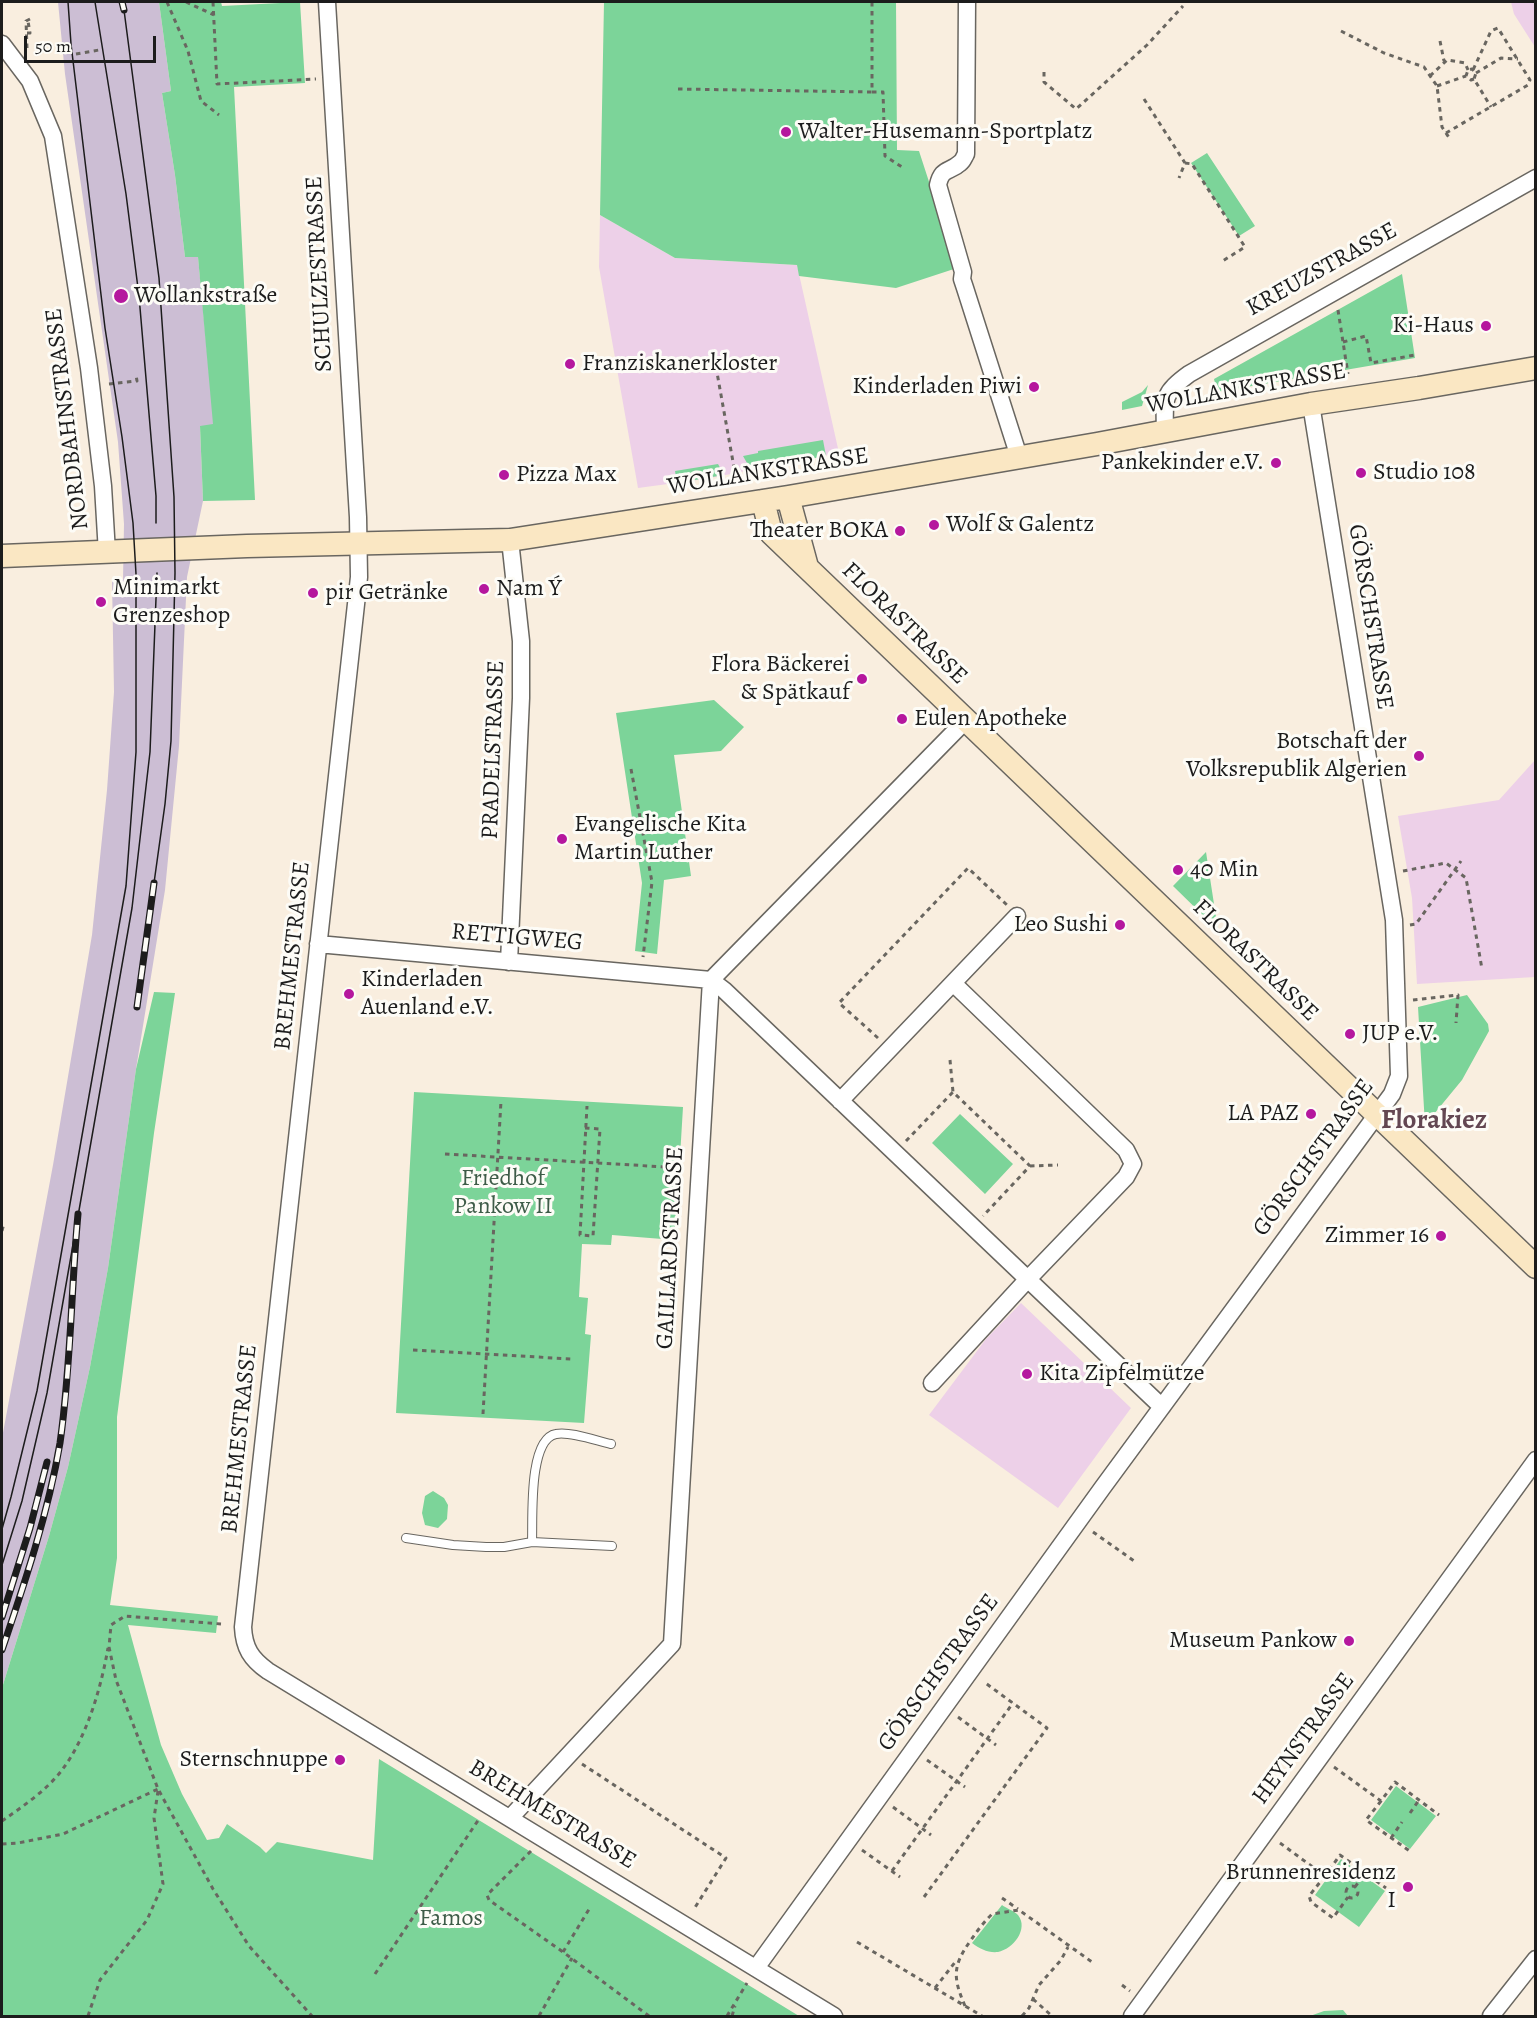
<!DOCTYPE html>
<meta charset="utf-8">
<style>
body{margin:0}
#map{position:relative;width:1537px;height:2018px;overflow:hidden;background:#f9eedf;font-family:Alegreya,serif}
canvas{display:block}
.frame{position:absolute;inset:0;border:3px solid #1c1c1c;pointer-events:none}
.scale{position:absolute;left:24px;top:36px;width:132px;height:27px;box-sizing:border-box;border:3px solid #1c1c1c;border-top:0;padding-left:8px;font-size:18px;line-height:21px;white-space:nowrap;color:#1c1c1c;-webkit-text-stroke:4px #fdfcf7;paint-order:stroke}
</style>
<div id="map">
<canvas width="1537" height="2018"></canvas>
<div class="frame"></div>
<div class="scale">50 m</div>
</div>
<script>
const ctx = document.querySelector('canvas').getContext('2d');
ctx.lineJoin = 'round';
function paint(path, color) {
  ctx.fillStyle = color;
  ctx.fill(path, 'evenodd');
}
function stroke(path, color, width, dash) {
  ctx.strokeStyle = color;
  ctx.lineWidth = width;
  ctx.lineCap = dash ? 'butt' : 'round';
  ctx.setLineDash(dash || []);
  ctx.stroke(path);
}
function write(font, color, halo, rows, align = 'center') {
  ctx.font = font + ' Alegreya,serif';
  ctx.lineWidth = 6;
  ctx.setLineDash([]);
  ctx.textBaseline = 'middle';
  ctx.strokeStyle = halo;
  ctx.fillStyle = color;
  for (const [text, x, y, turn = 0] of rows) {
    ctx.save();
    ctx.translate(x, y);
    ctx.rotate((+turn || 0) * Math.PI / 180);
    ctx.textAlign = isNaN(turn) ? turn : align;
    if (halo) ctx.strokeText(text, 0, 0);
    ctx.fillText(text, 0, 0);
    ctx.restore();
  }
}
paint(new Path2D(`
 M1511,2H1535V47L1514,14Z
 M600,215L675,258L797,265L839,453L705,479L638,488L599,267Z
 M1535,760V977L1417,984L1412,898L1398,816L1499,800Z
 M1021,1303L1131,1408L1058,1508L929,1415L986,1339Z`), '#edd0e8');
paint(new Path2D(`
 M58,2H159L171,91L162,93L175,175L185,257H198L214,425L200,427L203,501L187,577L179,746L165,890L136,1069L108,1268L90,1367L68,1467L49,1536L2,1688V1438L53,1165L92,935L107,790L114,692L112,580H123L124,524L118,442L65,74Z`), '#ccbed4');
paint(new Path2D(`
 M159,2H221L222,6L300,2L305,83L234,87L255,500L203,501L200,426L213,424L198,257H185L175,175L162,93L171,91Z
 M604,2H896L897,150L919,151L957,268L896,288L799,276L797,265L675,258L600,215Z
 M1207,153L1255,226L1239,236L1191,163Z
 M1402,274L1415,358L1217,392L1214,379Z
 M1148,385L1142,406L1122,410V402L1142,392Z
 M823,440L826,456L751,470L743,456L758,453V451Z
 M718,464L724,475L677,483L675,471Z
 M714,700L744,727L721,751L674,755L691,876L664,880L657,954L635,951L642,883L616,713Z
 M1206,852L1218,930L1173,886Z
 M154,992L175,993L154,1133L117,1417V1558L110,1605L218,1616L216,1633L128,1625L161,1745L182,1794L207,1840L219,1838L227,1824L260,1847L266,1853L277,1842L373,1860L379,1759L799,2016H2V1688L49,1536L68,1467L90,1367L108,1268L136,1069Z
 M1467,995L1488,1024L1489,1031L1462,1080L1425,1125L1418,1007Z
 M414,1092L683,1107L675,1240L612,1235L611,1245L582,1244L579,1297L588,1298L585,1334L591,1335L584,1423L396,1413Z
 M960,1114L1013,1164L985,1194L932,1143Z
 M433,1491L444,1498L448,1505L447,1519L438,1528L425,1525L422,1513L425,1496Z
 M1396,1786L1436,1816L1410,1849L1371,1820Z
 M1341,1859L1385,1891L1359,1927L1315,1895Z
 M1002,1905C1006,1908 1014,1911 1018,1915C1029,1929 1013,1949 998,1952C988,1953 980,1949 972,1943Z
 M1343,2010L1348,2016H1310L1324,2011Z`), '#7cd499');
const lane = new Path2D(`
 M406,1538L453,1545L486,1547H504L532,1542L612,1546
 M532,1542C533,1519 528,1439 556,1434C570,1431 597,1441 611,1444`);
const street = new Path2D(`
 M327,2L358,517L359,577L243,1627C244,1648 251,1659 268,1671L834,2016
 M967,2L966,154C964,157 963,161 960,163C949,173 942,167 938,185L963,272L962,279L965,288L1019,457
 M2,44L30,81L53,136L89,368L103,486L107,553
 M1165,429C1164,398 1163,393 1189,374L1536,178
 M318,944L711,980
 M509,962L521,698V641L510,540
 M711,980L724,990L1162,1407
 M840,1101L1017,916
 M932,1383L1027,1280L1126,1177L1133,1164L1126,1150L954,984
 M510,1818L672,1644L711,980L966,720
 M756,1968L1103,1487L1392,1094L1399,1076L1394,920L1311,404
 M1132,2016L1536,1460
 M1491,2016L1536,1959`);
const secondary = new Path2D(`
 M788,497L807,567
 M763,501L771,533L1536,1267
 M2,556L247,546L510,540L788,497L1097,444L1311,404L1419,388L1536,368`);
stroke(lane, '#696660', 10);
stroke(street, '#696660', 19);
stroke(secondary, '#696660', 25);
stroke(new Path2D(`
 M167,2L188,51L201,101L219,115
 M186,2L214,15
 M213,2L217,84L316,79
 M872,2V92H883L885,156L905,169
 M1341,31L1384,53L1424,67L1437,86L1442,127L1450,139
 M27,33H30L28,21
 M1440,41L1444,61
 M27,48L26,21L30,19
 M76,54L99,50
 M1044,72V82L1076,109L1147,45L1183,6
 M1476,73L1501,58L1518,59
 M1430,76L1447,60L1465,63L1468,70
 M1474,79L1471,80L1466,76L1468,70L1472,69L1476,73L1474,79L1491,107
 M1437,86L1466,76
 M678,89L872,92
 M1144,99L1185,163L1179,178
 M1446,133L1528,85L1530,80L1498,28L1491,31L1473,70
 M1185,163L1192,164L1245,247L1221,262
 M1338,310L1348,374
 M1343,342L1366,336L1371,363L1415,355
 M716,367L735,473
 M703,369L719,366
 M109,384L137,381L136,375
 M631,769L652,882L643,957
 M1403,871L1446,863L1466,878L1482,969
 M1410,925L1416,924L1461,861
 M1413,1000L1458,995L1456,1023
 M878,1038L839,1003L968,868L1007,905
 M950,1060L953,1092
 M585,1128L600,1129L593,1236L580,1235L587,1106
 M906,1141L953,1092L1030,1166L983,1216
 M445,1154L683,1168
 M1030,1166L1058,1165
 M2,1231L4,1223
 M413,1350L572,1359
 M483,1414L501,1101
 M1093,1532L1137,1563
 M221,1624L125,1616L111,1625L109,1647L116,1680L158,1789L213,1889L249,1946L312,2016
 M958,1717L996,1745
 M927,1760L965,1787
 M582,1764L726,1858L694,1909
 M1334,1767L1381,1801L1395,1782L1439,1815
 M1381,1801L1366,1820L1411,1852
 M893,1807L931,1835
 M1410,1813L1419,1800
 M2,1821C22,1807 47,1790 62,1770C87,1737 101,1688 108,1648
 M1391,1838L1402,1822
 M1280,1843L1325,1876L1340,1855L1386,1888
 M2,1844L18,1843L63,1834L158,1789
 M862,1850L900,1877
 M531,1851L487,1895L489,1900L563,1952L649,2016
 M892,1871L1013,1703
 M1325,1876L1309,1896L1311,1902L1333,1918L1348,1897
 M1346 1892a6 6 0 1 1 12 0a6 6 0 1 1-12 0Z
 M1355,1887L1364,1874
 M924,1897L1047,1728L984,1682
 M1002,1898L1018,1909
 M857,1942L982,2016
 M563,1952L591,1906
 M375,1974L479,1819
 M1122,1985L1130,1991
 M935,1988L956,1961
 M1033,1999L1052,2016
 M965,2006C953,1978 952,1966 971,1940C977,1931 984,1922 992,1914L1019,1910L1092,1962
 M88,2016L100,1980L147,1920L163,1884L154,1818L158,1791
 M539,2016L572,1958
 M727,2016L747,1983
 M732,2016L735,2006
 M1022,2016L1029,2008L1039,1985L1061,1960L1068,1947`), '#696660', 3, [4.5, 4.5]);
stroke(lane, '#fff', 8);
stroke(street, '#fff', 16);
stroke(secondary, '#fae7c3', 22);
stroke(new Path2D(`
 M95,2L126,194L139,296L156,496V523
 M124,10L159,278L174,497L175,573L171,741L165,804L154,883
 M2,1529L11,1497L37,1391L126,886L136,752V574L133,523L122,437L105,328L71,44L68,2
 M2,1565L22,1501L47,1393L132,908L150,752L157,573`), '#1c1c1c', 1.5);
const rail = new Path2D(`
 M122,2L124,10
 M137,1007L154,883
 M2,1617L30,1528L47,1462
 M2,1650C25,1582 48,1514 60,1443C71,1367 71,1290 78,1214`);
stroke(rail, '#1c1c1c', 7);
stroke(rail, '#fdfcf7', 4.5, [14]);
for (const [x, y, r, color] of [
 [786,132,6,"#b5179e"],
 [121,296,8,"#b5179e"],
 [1486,326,6,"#b5179e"],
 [570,364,6,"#b5179e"],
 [1034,387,6,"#b5179e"],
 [1276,463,6,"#b5179e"],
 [1361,473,6,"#b5179e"],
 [504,475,6,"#b5179e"],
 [934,525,6,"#b5179e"],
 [900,531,6,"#b5179e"],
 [484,589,6,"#b5179e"],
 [313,593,6,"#b5179e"],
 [101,602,6,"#b5179e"],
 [862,679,6,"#b5179e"],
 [902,719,6,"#b5179e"],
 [1419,756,6,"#b5179e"],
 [562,839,6,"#b5179e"],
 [1178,870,6,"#b5179e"],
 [1120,925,6,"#b5179e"],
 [349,994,6,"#b5179e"],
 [1350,1034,6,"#b5179e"],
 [1311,1114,6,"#b5179e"],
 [1441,1236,6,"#b5179e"],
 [1027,1374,6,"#b5179e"],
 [1349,1641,6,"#b5179e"],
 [340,1760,6,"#b5179e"],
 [1408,1887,6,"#b5179e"]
]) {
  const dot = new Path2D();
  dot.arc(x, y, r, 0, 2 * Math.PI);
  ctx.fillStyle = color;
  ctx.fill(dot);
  stroke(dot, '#fdfcf7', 2);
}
write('24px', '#1c1c1c', '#fdfcf7', [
 ["Walter-Husemann-Sportplatz",798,132],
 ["Wollankstraße",134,296],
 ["Ki-Haus",1474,326,"right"],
 ["Franziskanerkloster",582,364],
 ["Kinderladen Piwi",1022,387,"right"],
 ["Pankekinder e.V.",1264,463,"right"],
 ["Studio 108",1373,473],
 ["Pizza Max",516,475],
 ["Wolf & Galentz",946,525],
 ["Theater BOKA",888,531,"right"],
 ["Minimarkt",113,588],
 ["Grenzeshop",113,616],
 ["Nam Ý",496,589],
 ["pir Getränke",325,593],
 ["Flora Bäckerei",850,665,"right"],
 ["& Spätkauf",850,693,"right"],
 ["Eulen Apotheke",914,719],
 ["Botschaft der",1407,742,"right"],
 ["Volksrepublik Algerien",1407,770,"right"],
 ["Evangelische Kita",574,825],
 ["Martin Luther",574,853],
 ["40 Min",1190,870],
 ["Leo Sushi",1108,925,"right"],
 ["Kinderladen",361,980],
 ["Auenland e.V.",361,1008],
 ["JUP e.V.",1362,1034],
 ["LA PAZ",1299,1114,"right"],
 ["Zimmer 16",1429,1236,"right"],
 ["Kita Zipfelmütze",1039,1374],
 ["Museum Pankow",1337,1641,"right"],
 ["Sternschnuppe",328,1760,"right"],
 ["Brunnenresidenz",1396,1873,"right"],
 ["I",1396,1901,"right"]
], 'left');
write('24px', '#1c1c1c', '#fdfcf7', [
 ["KREUZSTRASSE",1322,270,-29],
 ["SCHULZESTRASSE",320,274,-93],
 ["WOLLANKSTRASSE",1246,389,-10],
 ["NORDBAHNSTRASSE",68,419,-97],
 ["WOLLANKSTRASSE",768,472,-9],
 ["GÖRSCHSTRASSE",1370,617,81],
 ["FLORASTRASSE",904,624,44],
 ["PRADELSTRASSE",494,750,-88],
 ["RETTIGWEG",517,938,5],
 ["BREHMESTRASSE",293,956,-84],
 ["FLORASTRASSE",1255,961,44],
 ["GÖRSCHSTRASSE",1314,1158,-54],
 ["GAILLARDSTRASSE",671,1248,-87],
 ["BREHMESTRASSE",240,1439,-84],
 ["GÖRSCHSTRASSE",939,1673,-54],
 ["HEYNSTRASSE",1304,1739,-54],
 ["BREHMESTRASSE",552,1815,31]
]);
write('24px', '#3e5c48', '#fdfcf7', [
 ["Friedhof",503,1179],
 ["Pankow II",503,1207],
 ["Famos",451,1919]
]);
write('bold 27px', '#634752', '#fdfcf7', [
 ["Florakiez",1434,1121]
]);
</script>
